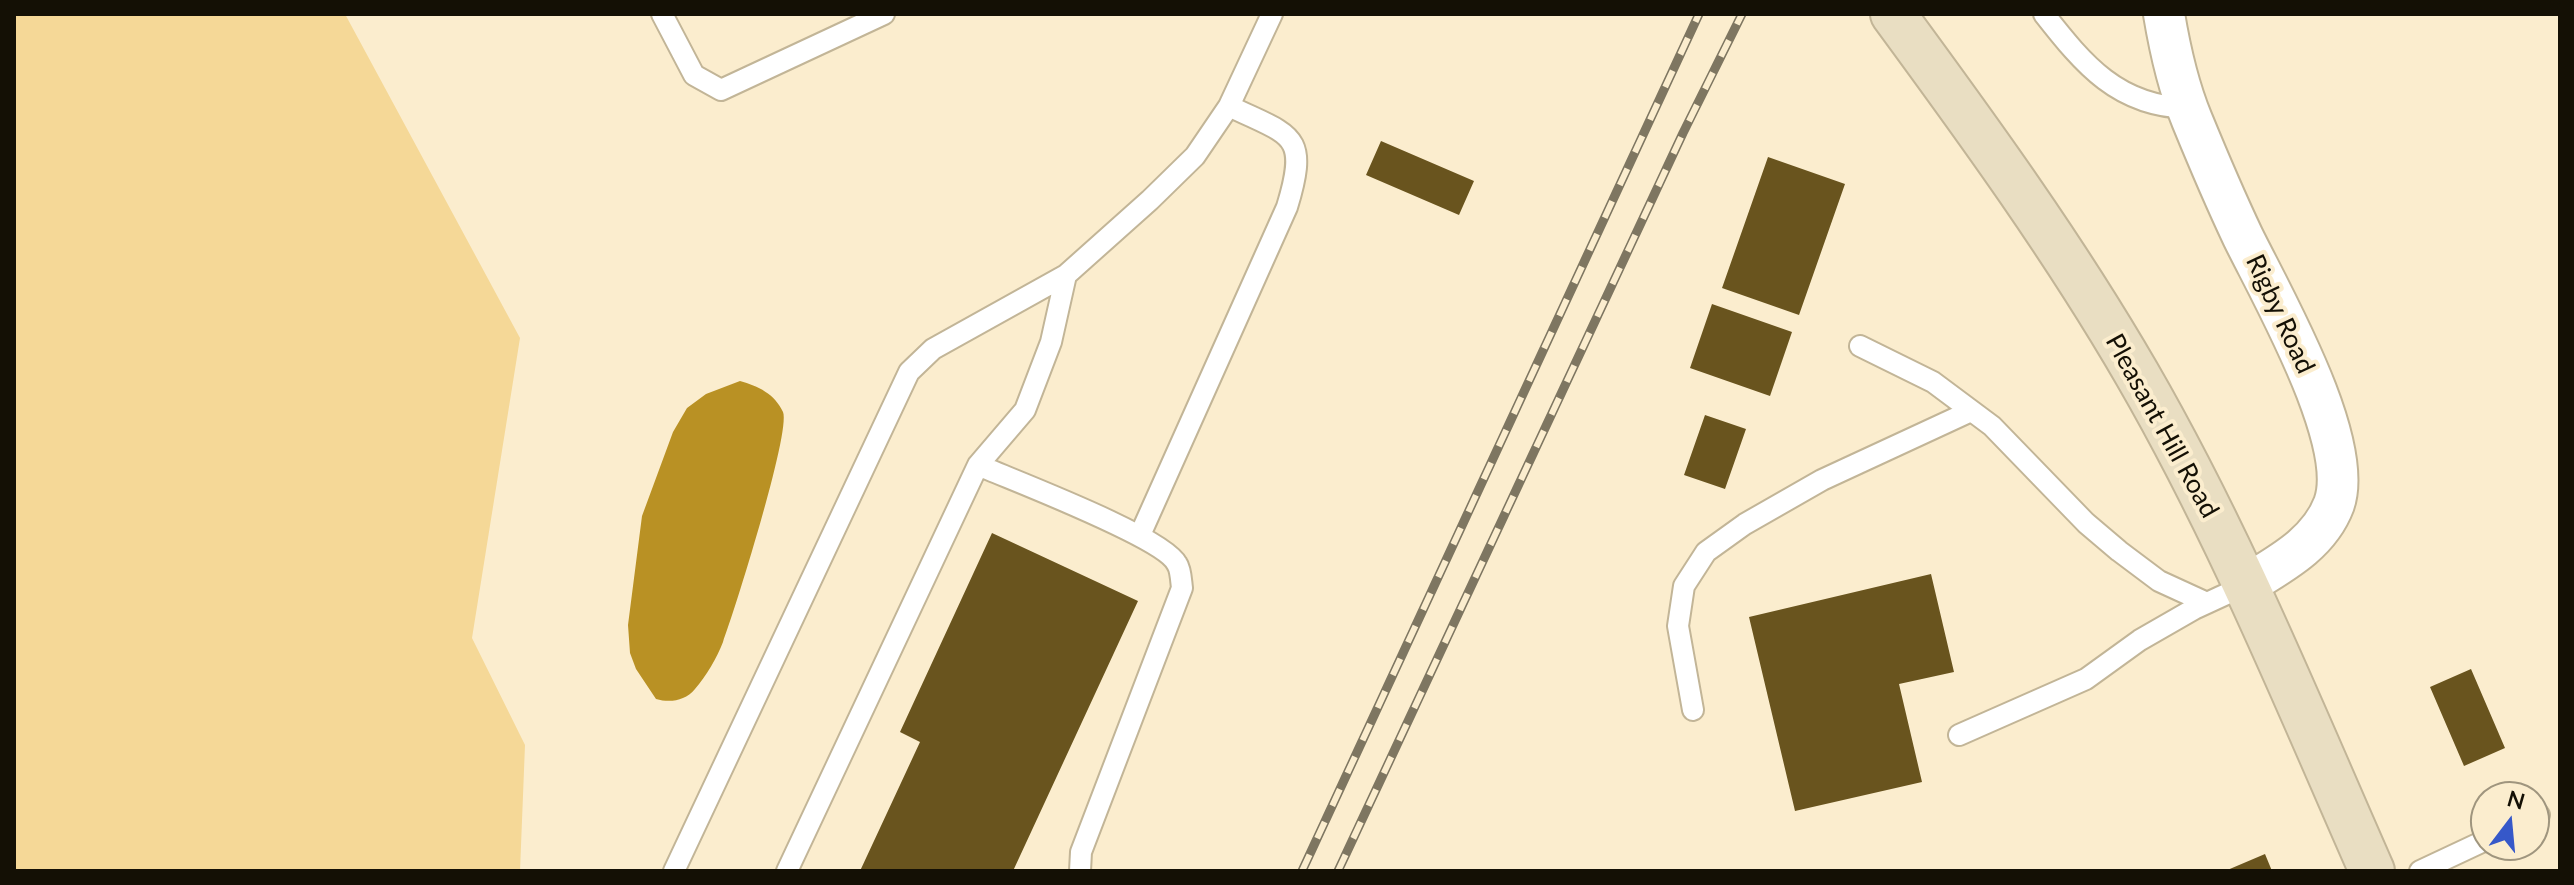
<!DOCTYPE html>
<style>
body{margin:0}
#map{position:relative;width:2574px;height:885px;overflow:hidden;background:#fbedce;font-family:Lato,sans-serif}
canvas{display:block}
.frame{position:absolute;inset:0;border:16px solid #141005;pointer-events:none}
.north{position:absolute;left:2470px;top:781px;width:80px;height:80px;box-sizing:border-box;background:#fbedce;border:2px solid #9f957e;border-radius:50%;rotate:16deg;font-size:22px;font-weight:700;line-height:32px;text-align:center;color:#141005}
.north::after{content:'';display:block;margin:auto;width:28px;height:36px;background:#3658c9;clip-path:polygon(50% 0,100% 100%,50% 72%,0 100%)}
</style>
<div id="map">
<canvas width="2574" height="885"></canvas>
<div class="frame"></div>
<div class="north">N</div>
</div>
<script>
const ctx = document.querySelector('canvas').getContext('2d');
ctx.lineJoin = 'round';
function paint(path, color) {
  ctx.fillStyle = color;
  ctx.fill(path, 'evenodd');
}
function stroke(path, color, width, dash) {
  ctx.strokeStyle = color;
  ctx.lineWidth = width;
  ctx.lineCap = dash ? 'butt' : 'round';
  ctx.setLineDash(dash || []);
  ctx.stroke(path);
}
function write(font, color, halo, rows, align = 'center') {
  ctx.font = font + ' Lato,sans-serif';
  ctx.lineWidth = 8;
  ctx.setLineDash([]);
  ctx.textBaseline = 'middle';
  ctx.strokeStyle = halo;
  ctx.fillStyle = color;
  for (const [text, x, y, turn = 0] of rows) {
    ctx.save();
    ctx.translate(x, y);
    ctx.rotate((+turn || 0) * Math.PI / 180);
    ctx.textAlign = isNaN(turn) ? turn : align;
    if (halo) ctx.strokeText(text, 0, 0);
    ctx.fillText(text, 0, 0);
    ctx.restore();
  }
}
paint(new Path2D(`
 M14,14H345L520,338L472,638L525,745L520,871H14Z`), '#f5d897');
paint(new Path2D(`
 M740,381C758,386 775,394 783,412C791,432 734,613 723,642C717,658 706,676 695,689C685,701 670,703 656,699L636,669L630,653L628,625L642,516L673,432L687,408L706,394Z`), '#b99124');
paint(new Path2D(`
 M1381,141L1474,181L1459,215L1366,175Z
 M1768,157L1845,184L1799,315L1722,288Z
 M1712,304L1792,332L1770,396L1690,368Z
 M1705,415L1746,429L1725,489L1684,475Z
 M992,533L1138,601L1013,871H860L920,742L900,732Z
 M1931,574L1954,672L1899,684L1922,782L1795,811L1749,617Z
 M2471,669L2505,748L2464,766L2430,687Z
 M2265,854L2272,871H2225Z`), '#69541e');
const lane = new Path2D(`
 M662,14L694,75L721,90L884,14
 M2044,14C2084,65 2118,106 2187,108
 M1860,346L1933,382L1992,426L2086,523L2119,551L2159,581L2207,603
 M978,465C1012,480 1164,537 1177,564C1181,570 1181,581 1182,588L1081,852L1080,871
 M1140,535L1287,207C1310,132 1290,136 1229,106
 M1693,710L1678,626L1684,586L1706,552L1745,524L1822,480L1971,411
 M1959,735L2086,679L2140,640L2194,609L2246,585
 M2534,817L2539,815
 M674,871L909,372L933,349L1066,275L1150,200L1195,156L1229,106L1272,14
 M787,871L978,465L1025,410L1051,342L1066,275
 M2420,871L2486,840`);
const street = new Path2D(`
 M2164,14C2170,50 2178,86 2192,120C2208,159 2225,199 2243,237C2272,296 2356,442 2334,504C2319,544 2280,564 2246,585`);
const secondary = new Path2D(`
 M1893,14C1979,131 2064,248 2137,374C2229,533 2298,703 2372,871`);
stroke(lane, '#c2b597', 24);
stroke(street, '#c2b597', 44);
stroke(secondary, '#c2b597', 48);
stroke(lane, '#fff', 20);
stroke(street, '#fff', 40);
stroke(secondary, '#e9dec2', 44);
const rail = new Path2D(`
 M1302,871L1699,14
 M1338,871L1683,133L1742,14`);
stroke(rail, '#7e7661', 9);
stroke(rail, '#fbedce', 6, [18]);
write('26px', '#141005', '#fbedce', [
 ["Rigby Road",2280,314,65],
 ["Pleasant Hill Road",2162,426,61]
]);
</script>
